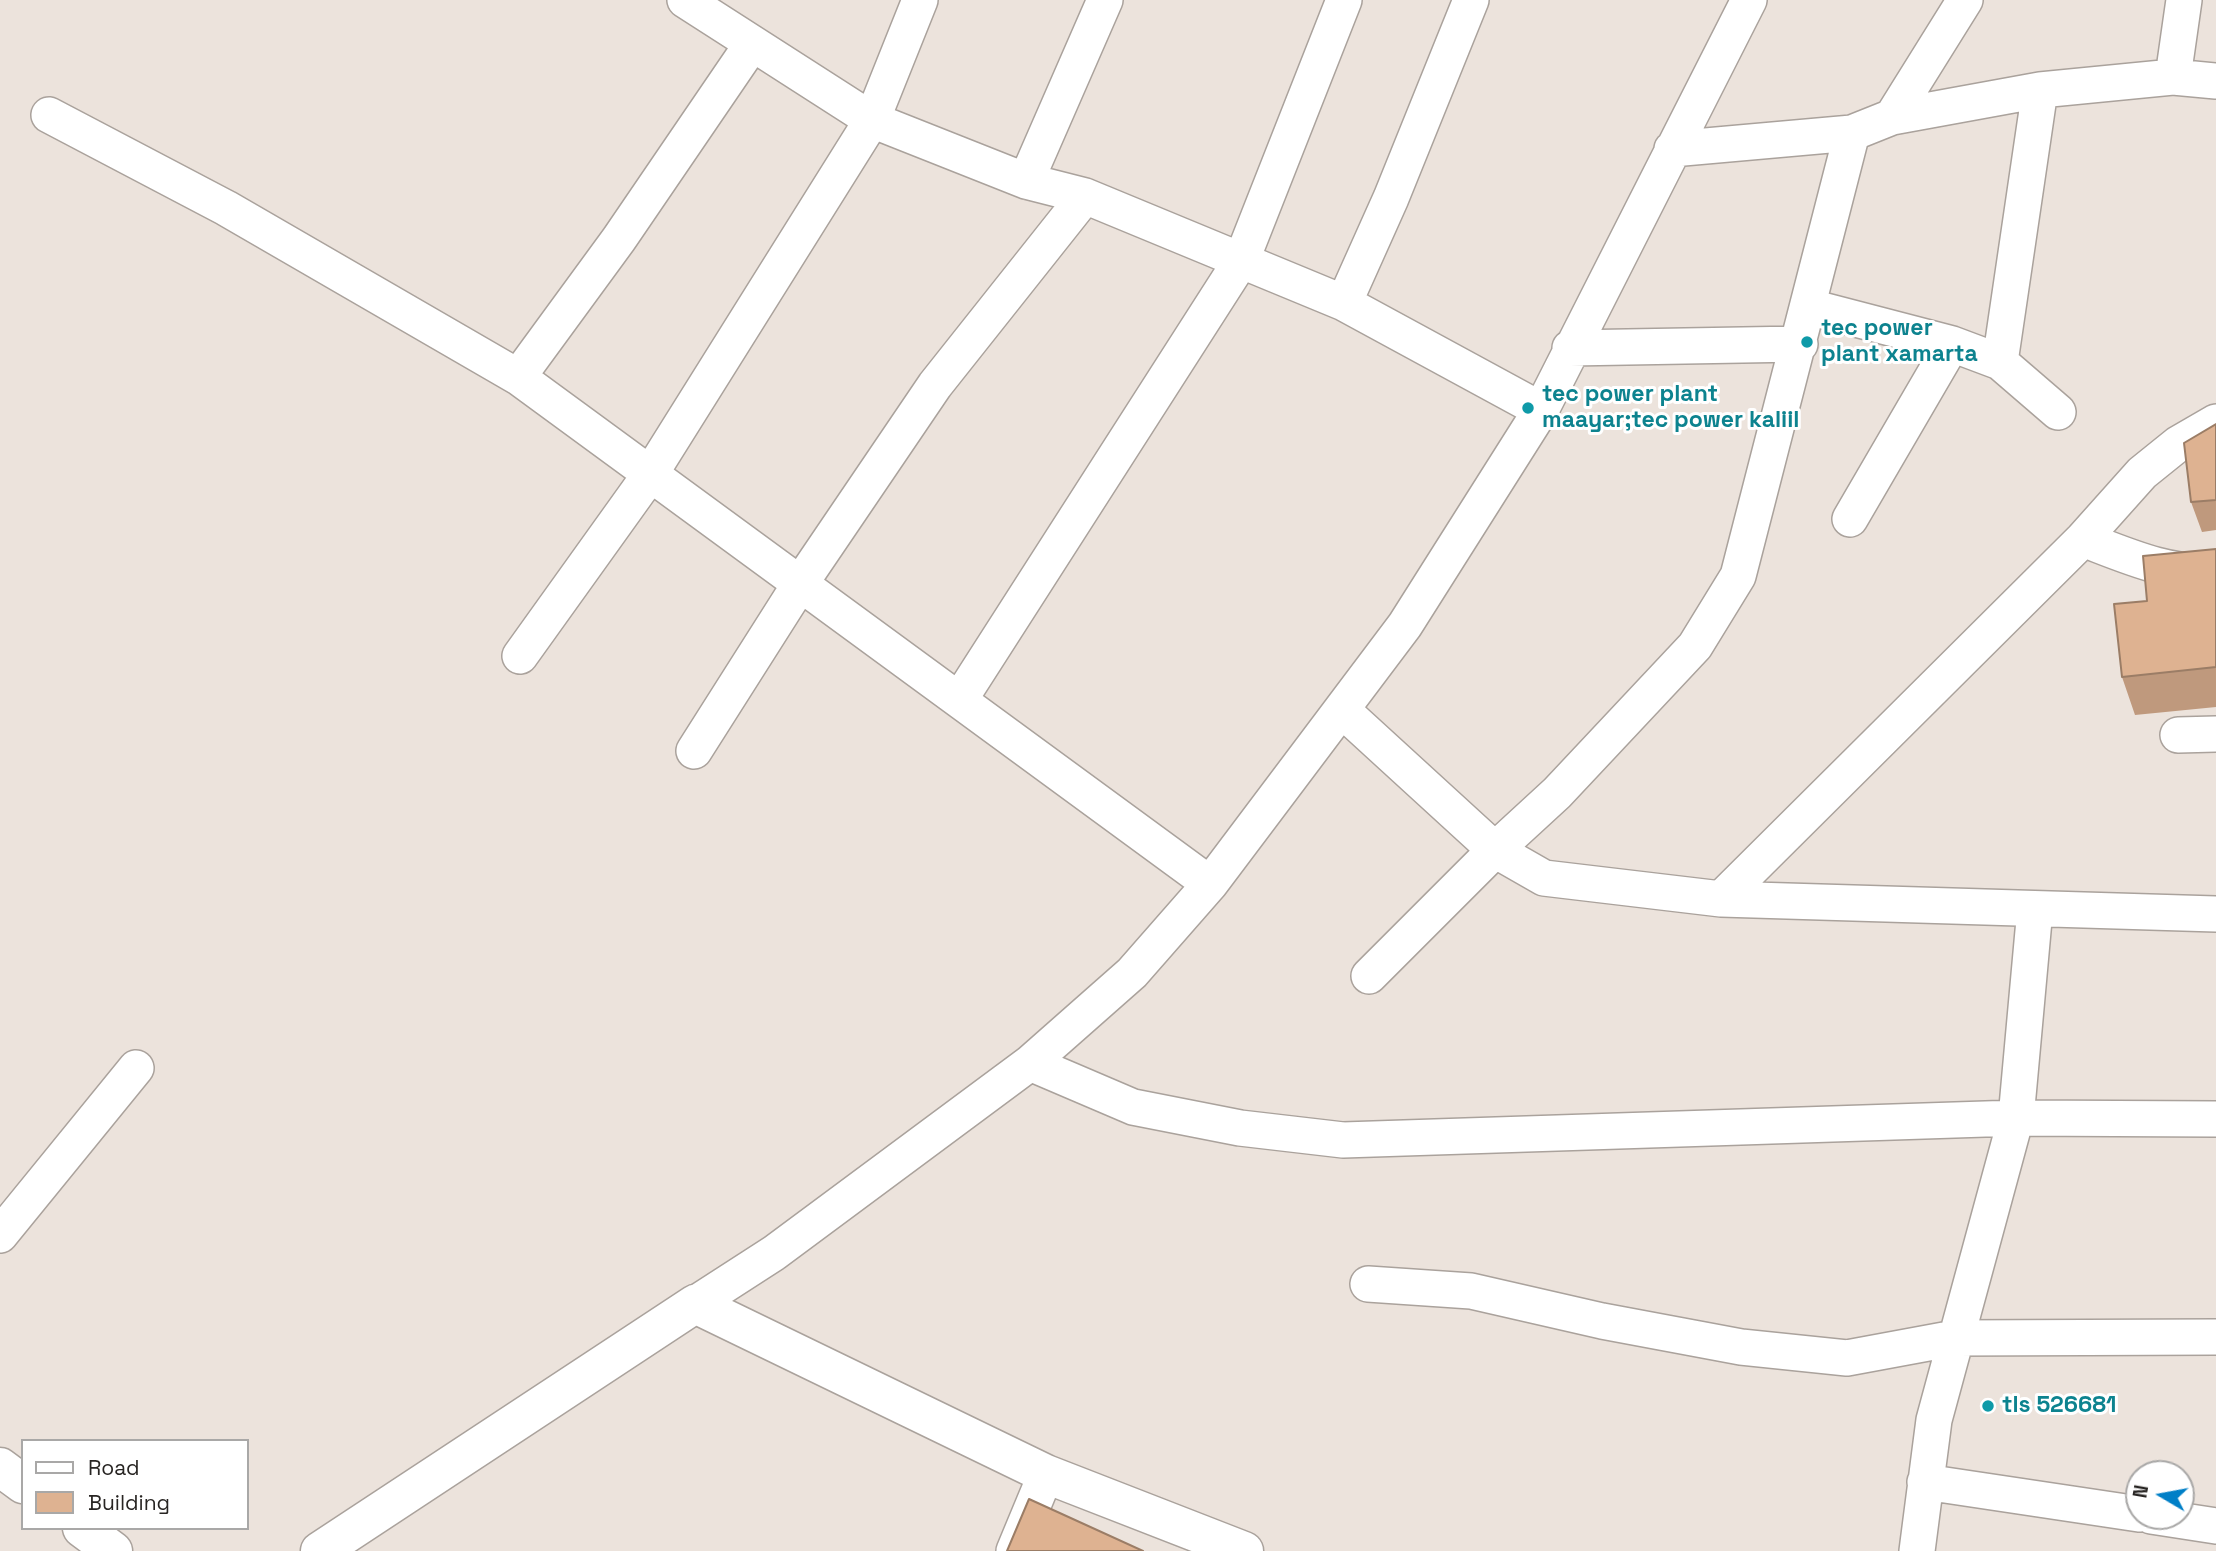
<!DOCTYPE html>
<style>
body{margin:0}
#map{position:relative;width:2216px;height:1551px;overflow:hidden;background:#ece3dc;font-family:"Space Grotesk",sans-serif}
canvas{display:block}
.legend{position:absolute;left:21px;top:1439px;width:228px;height:91px;box-sizing:border-box;background:#fff;border:2px solid #a9a8a7;margin:0;padding:9px 12px;list-style:none;font-size:21px;color:#282523}
.legend li{display:flex;align-items:center;gap:14px;height:35px}
.legend b{width:35px;border:2px solid #a9a8a7}
.north{position:absolute;left:2125px;top:1460px;width:70px;height:70px;box-sizing:border-box;background:#fff;border:2px solid #a9a8a7;border-radius:50%;rotate:280deg;font-size:19px;font-weight:700;line-height:28px;text-align:center;color:#282523}
.north::after{content:'';display:block;margin:auto;width:24px;height:32px;background:#007fc7;clip-path:polygon(50% 0,100% 100%,50% 72%,0 100%)}
</style>
<div id="map">
<canvas width="2216" height="1551"></canvas>
<ul class="legend">
<li><b style="height:9px;background:#fff"></b>Road</li>
<li><b style="height:19px;background:#deb291"></b>Building</li>
</ul>
<div class="north">N</div>
</div>
<script>
const ctx = document.querySelector('canvas').getContext('2d');
ctx.lineJoin = 'round';
function stroke(path, color, width, dash) {
  ctx.strokeStyle = color;
  ctx.lineWidth = width;
  ctx.lineCap = dash ? 'butt' : 'round';
  ctx.setLineDash(dash || []);
  ctx.stroke(path);
}
function paint(path, color) {
  ctx.fillStyle = color;
  ctx.fill(path, 'evenodd');
}
function write(font, color, halo, rows, align = 'center') {
  ctx.font = font + ' "Space Grotesk",sans-serif';
  ctx.lineWidth = 6;
  ctx.setLineDash([]);
  ctx.textBaseline = 'middle';
  ctx.strokeStyle = halo;
  ctx.fillStyle = color;
  for (const [text, x, y, turn = 0] of rows) {
    ctx.save();
    ctx.translate(x, y);
    ctx.rotate((+turn || 0) * Math.PI / 180);
    ctx.textAlign = isNaN(turn) ? turn : align;
    if (halo) ctx.strokeText(text, 0, 0);
    ctx.fillText(text, 0, 0);
    ctx.restore();
  }
}
const street = new Path2D(`
 M685,0L872,120L1026,181L1085,196L1344,303L1541,410
 M752,44L619,239L518,377L1210,884
 M2173,77L2184,0
 M49,115L226,208L518,377
 M1892,117L1965,0
 M1672,149L1852,133L1892,117L2040,90L2173,77L2216,81
 M1026,181L1105,0
 M1344,303L1391,198L1471,0
 M1810,307L1952,344L2000,362L2058,412
 M1570,348L1800,344
 M2000,362L2040,90
 M1850,519L1952,344
 M2083,539C2125,555 2171,576 2216,571
 M520,656L649,476L872,120L920,0
 M960,699L1242,259L1344,0
 M1342,710L1495,850L1544,878L1721,899L2216,914
 M2178,735L2216,734
 M694,751L800,584L935,385L1085,196
 M1721,899L2083,539L2142,473L2178,444L2216,422
 M1369,976L1495,850L1557,793L1695,646L1738,576L1852,133
 M1030,1063L1133,1107L1240,1128L1343,1140L2016,1118L2216,1119
 M0,1235L136,1068
 M1368,1284L1471,1291L1602,1321L1741,1347L1847,1358L1955,1338L2216,1337
 M695,1304L774,1253L1030,1063L1132,973L1210,884L1405,625L1541,410L1749,0
 M1925,1482L2139,1514
 M2151,1516L2216,1526
 M1014,1551L1046,1474
 M1917,1551L1934,1420L2016,1118L2035,909`);
const secondary = new Path2D(`
 M0,1467L23,1484
 M82,1528L113,1551
 M320,1551L695,1304L1046,1474L1244,1551`);
stroke(street, '#aaa29c', 38);
stroke(secondary, '#aaa29c', 41);
stroke(street, '#fff', 35);
stroke(secondary, '#fff', 38);
paint(new Path2D(`
 M2216,424V530L2202,532L2191,502Z
 M2216,549V707L2135,715L2122,677L2147,601Z`), '#bf997d');
const building = new Path2D(`
 M2216,424V500L2191,502L2184,443Z
 M2216,549V667L2122,677L2114,604L2147,601L2143,556Z
 M1029,1499L1143,1551H1007Z`);
paint(building, '#deb291');
stroke(building, '#9b7d66', 2);
for (const [x, y, r, color] of [
 [1807,342,7,"#0f9aa8"],
 [1528,408,7,"#0f9aa8"],
 [1988,1406,7,"#0f9aa8"]
]) {
  const dot = new Path2D();
  dot.arc(x, y, r, 0, 2 * Math.PI);
  ctx.fillStyle = color;
  ctx.fill(dot);
  stroke(dot, '#fff', 2.5);
}
write('bold 23px', '#0d838f', '#fff', [
 ["tec power",1821,329],
 ["plant xamarta",1821,355],
 ["tec power plant",1542,395],
 ["maayar;tec power kaliil",1542,421],
 ["tls 526681",2002,1406]
], 'left');
</script>
